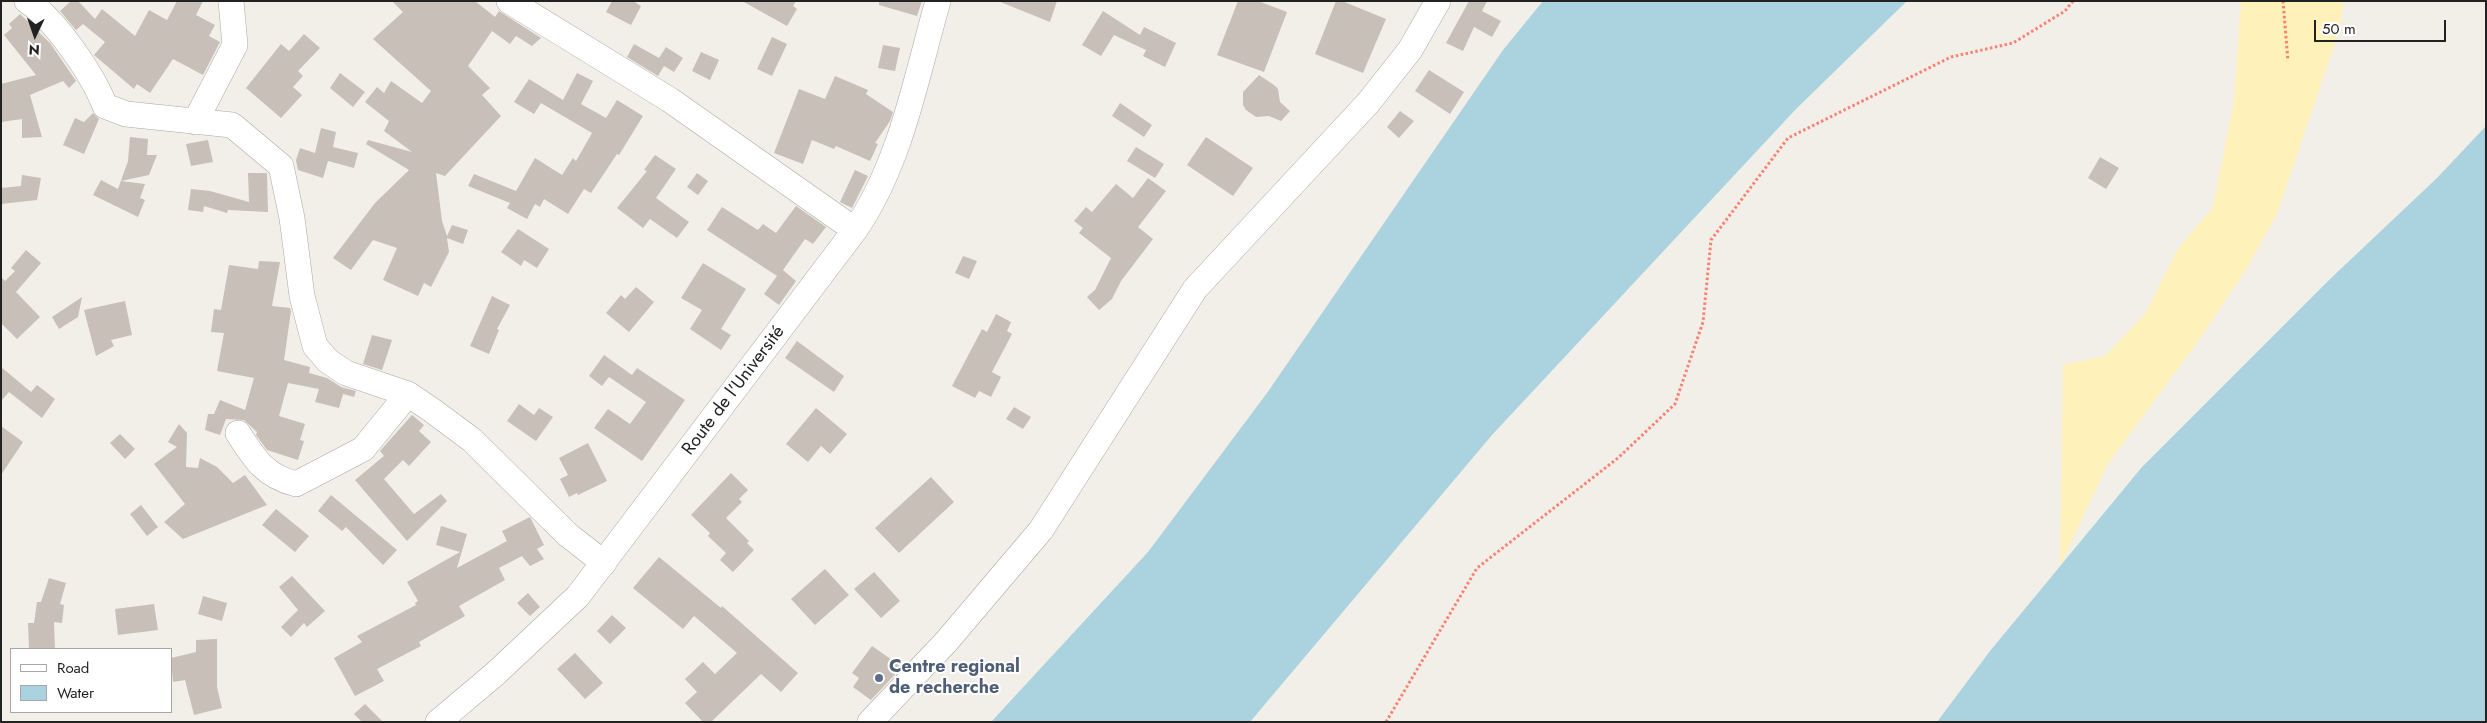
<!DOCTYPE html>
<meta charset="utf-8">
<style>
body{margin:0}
#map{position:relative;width:2487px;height:723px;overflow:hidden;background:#f2efe9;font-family:Jost,sans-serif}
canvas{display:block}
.frame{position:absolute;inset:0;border:2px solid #222;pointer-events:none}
.legend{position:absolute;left:10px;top:648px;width:162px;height:65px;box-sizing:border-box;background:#fff;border:1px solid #a7a7a7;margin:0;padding:6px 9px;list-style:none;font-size:15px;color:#222}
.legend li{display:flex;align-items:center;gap:10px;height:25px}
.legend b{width:25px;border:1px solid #a7a7a7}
.north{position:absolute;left:10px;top:10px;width:50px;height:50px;-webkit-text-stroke:4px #fff;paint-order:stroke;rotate:183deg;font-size:14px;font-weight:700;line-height:20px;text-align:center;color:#222}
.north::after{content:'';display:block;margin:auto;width:18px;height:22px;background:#222;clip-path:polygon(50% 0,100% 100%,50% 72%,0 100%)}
.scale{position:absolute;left:2314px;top:20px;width:132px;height:22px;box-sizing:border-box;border:2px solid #222;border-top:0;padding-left:6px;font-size:15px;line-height:18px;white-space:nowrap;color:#222;-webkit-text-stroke:4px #fff;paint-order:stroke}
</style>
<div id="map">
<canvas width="2487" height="723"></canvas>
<div class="frame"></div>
<ul class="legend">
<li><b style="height:6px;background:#fff"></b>Road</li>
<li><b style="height:14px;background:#aad3df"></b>Water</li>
</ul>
<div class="north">N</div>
<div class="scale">50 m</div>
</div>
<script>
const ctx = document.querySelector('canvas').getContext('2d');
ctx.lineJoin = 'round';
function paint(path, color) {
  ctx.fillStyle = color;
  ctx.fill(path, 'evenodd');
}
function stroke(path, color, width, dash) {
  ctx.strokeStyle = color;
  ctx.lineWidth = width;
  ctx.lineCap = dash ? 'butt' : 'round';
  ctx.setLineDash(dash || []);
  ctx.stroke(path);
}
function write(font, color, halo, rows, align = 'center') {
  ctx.font = font + ' Jost,sans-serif';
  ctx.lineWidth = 4;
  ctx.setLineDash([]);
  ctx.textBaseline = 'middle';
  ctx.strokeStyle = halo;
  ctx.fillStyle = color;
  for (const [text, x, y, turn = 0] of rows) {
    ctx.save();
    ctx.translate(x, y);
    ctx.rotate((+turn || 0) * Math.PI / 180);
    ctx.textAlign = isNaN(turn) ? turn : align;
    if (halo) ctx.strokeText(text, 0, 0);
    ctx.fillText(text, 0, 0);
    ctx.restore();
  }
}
paint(new Path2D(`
 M2241,1H2343L2341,25L2277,214L2247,268L2196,344L2107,465L2060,566L2063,365L2105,356L2145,314L2177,250L2213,207L2234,101Z`), '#fff1ba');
paint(new Path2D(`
 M1543,1H1907L1796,109L1492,435L1250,722H991L1148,552L1267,393L1503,50Z
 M2486,126V722H1937L1990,651L2142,467L2329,280L2437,178Z`), '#aad3df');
paint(new Path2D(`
 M71,1H78L95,19L102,9L135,36L149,10L167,20L177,1H203L196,15L215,25L209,36L220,42L203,75L173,59L150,93L137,84L134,89L94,55L105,42L83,24L76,30L60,11Z
 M392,1H475L495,17L499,11L541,38L532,46L516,36L510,44L492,31L468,66L490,88L482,95L501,116L445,176L436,173L442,221L447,236L452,225L468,230L463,244L447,238L449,252L431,287L424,283L418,296L383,280L397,248L373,240L351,270L333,258L375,203L409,170L366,144L368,140L412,152L384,131L389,121L365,102L377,87L384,93L391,81L422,103L431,91L373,39L403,12Z
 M612,1H633L641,6L631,25L606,12Z
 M742,1H796L793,6L797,9L787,26Z
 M879,1H922L917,16L879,5Z
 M998,1H1057L1050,22Z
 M1238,1H1258L1287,12L1264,72L1217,55Z
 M1336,1H1342L1386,19L1363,73L1315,54Z
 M1469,1H1487L1482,11L1501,21L1492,37L1474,27L1463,51L1446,43Z
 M1103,11L1140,35L1144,27L1176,43L1165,67L1143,56L1146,50L1114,35L1101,56L1082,45Z
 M20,14L50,43L76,81L69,88L63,81L30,95L42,137L22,138V119L1,122V84L36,75L4,35L12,28L9,24Z
 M304,34L320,48L298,71L303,76L293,87L302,95L281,118L246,88L281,44L289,51Z
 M772,37L787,44L772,76L757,69Z
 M634,44L659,58L666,47L683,58L674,72L664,66L658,76L627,57Z
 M883,45L900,48L895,71L878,68Z
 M701,52L719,60L710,80L692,71Z
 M1429,70L1464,92L1450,114L1415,91Z
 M340,73L365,92L353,107L330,88Z
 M577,73L593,81L581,104L606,118L617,100L643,116L619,155L617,154L591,193L584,189L568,214L544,199L540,207L535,204L527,219L507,208L510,203L468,186L474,174L516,191L535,158L562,175L573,158L576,161L592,133L541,103L534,114L514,102L529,79L563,100Z
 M1259,75L1274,85L1278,89L1280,102L1290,111L1281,121L1269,116L1256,117L1246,110L1243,105V92Z
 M835,76L868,90L866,94L893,112L890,121L875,143L878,144L870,161L836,146L834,149L812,140L803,164L774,153L799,89L825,99Z
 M1120,103L1152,125L1144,137L1112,116Z
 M1400,111L1414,121L1399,138L1387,127Z
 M93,113L99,119L84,154L63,145L75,118L84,122Z
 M321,128L336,132L333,147L358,153L354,168L328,161L323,178L298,170L296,160L300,148L315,153Z
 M130,137L148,139L147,155H157L149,175L121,181L145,184L140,198L145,200L138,217L93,195L101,180L118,189L128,161Z
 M1206,137L1253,168L1233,196L1187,165Z
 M208,140L213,162L191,166L186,144Z
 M1136,147L1164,164L1155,178L1127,161Z
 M655,155L676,169L656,198L689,222L677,238L650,219L643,228L617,208L647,171L644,170Z
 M2100,157L2119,168L2106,189L2088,178Z
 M855,170L868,176L852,208L840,202Z
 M248,173H267L268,212L228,210L227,213L204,206L203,212L188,210L191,189L210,191L249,202Z
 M697,173L708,181L698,195L687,187Z
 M22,175L41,178L37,200L1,204V188L21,186Z
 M1148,178L1166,191L1138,227L1153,239L1121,281L1112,299L1099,310L1087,297L1095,290L1111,258L1079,233L1083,228L1074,221L1086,207L1092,212L1116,184L1133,198Z
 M796,206L826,227L813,244L805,239L783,270L796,281L779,305L764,294L777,276L707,230L722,207L758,230L763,224L776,233Z
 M518,229L549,249L537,268L524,260L521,266L501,252Z
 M26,250L41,263L16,292L40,317L17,339L1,323V277L5,281L15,271L11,268Z
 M963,256L977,261L969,279L955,273Z
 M259,261L280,262L272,306L290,308L291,311L284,360L310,367L309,373L327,378L341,387L356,391L354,397L343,394L339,408L315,402L319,389L288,383L279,416L305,424L300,440L304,441L298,460L267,450L256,435L257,432L244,420L226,419L220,435L205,430L208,414H214L220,400L245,410L254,378L217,371L224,333L211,332L214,309L221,310L229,265L258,269Z
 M703,263L746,289L721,329L731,335L721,350L690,329L702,310L681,298Z
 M636,287L654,302L629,332L606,313L621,295L625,299Z
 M492,296L510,305L497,329L499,330L489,354L470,346Z
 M82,297L78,317L59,329L52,317Z
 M125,301L132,335L111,340L114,346L96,356L84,310Z
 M996,314L1011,322L1007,331L1012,334L992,372L1001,377L991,397L979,391L975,398L952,386L982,329L987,332Z
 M372,335L392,340L382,370L363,364Z
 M797,341L844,376L834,392L785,358Z
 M604,355L632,375L637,368L685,400L642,461L594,428L608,409L630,424L646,402L609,377L602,386L589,376Z
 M1,367L31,392L37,385L55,399L42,418L9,392L1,401Z
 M519,404L534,415L539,408L553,417L536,441L507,421Z
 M1014,407L1031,417L1023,429L1006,419Z
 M816,408L847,434L830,454L821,446L808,462L786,444Z
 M412,415L424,425L419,431L431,442L409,466L403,460L384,479L414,514L441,494L447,501L407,541L355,480L384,456L380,451Z
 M179,424L187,433L186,467L198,468L200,458L217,467L233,483L245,475L267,505L183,539L164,522L185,504L154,464L177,447L168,442Z
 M1,426L23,442L1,475Z
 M120,434L135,449L125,459L110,443Z
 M588,443L607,481L578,495L577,493L569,497L560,479L568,475L559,458Z
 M731,473L748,490L739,499L742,502L726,518L749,541L747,543L754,550L733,572L720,560L726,553L708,536L710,533L691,515Z
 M931,477L954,502L899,553L875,528Z
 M331,495L397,550L383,565L346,527L342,531L318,511Z
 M141,505L158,527L147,536L130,514Z
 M276,509L309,536L295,552L262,525Z
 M530,517L544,545L537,549L544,559L530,566L522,556L499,568L505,580L459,606L465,616L419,642L421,646L377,669L384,681L355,696L334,658L362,642L357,636L416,605L415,603L418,601L407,582L460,552L436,545L441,526L467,534L457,568L507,541L502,531Z
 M659,557L721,608L722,606L798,673L781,692L761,674L711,722H703L685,703L697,692L685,679L703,662L715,674L737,653L694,616L683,629L633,588Z
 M825,569L849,595L815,625L791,599Z
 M874,572L900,601L881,618L854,589Z
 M292,576L325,611L307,627L304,623L291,637L281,627L298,610L279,587Z
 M49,578L66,583L60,604L64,605L62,623L54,622L55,649H29L28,623H34L37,602H41Z
 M528,593L540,607L530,616L517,603Z
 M203,596L227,603L222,621L198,614Z
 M154,604L158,630L118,635L115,609Z
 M612,615L626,628L610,644L597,631Z
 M217,639V687L222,708L194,715L185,680L173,682L171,658L196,652V640Z
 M872,646L902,667L871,700L853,687L859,678L852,673Z
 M575,653L603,683L585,699L557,669Z
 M365,704L383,722H362L354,714Z`), '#c7bfb8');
const minor = new Path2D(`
 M27,1C55,19 93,75 105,106L126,114L232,125L281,166L292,218L302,296L315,346L328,361L346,373L408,394L433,411L472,440L568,535L604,563
 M509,1L670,100L855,230
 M195,122L235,45L231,1
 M238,433C255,460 265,476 296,484L363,449L408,394
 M438,722L495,674L578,596L855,230C901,163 916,78 938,1
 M870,722L946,642L1041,530L1195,289L1368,103L1410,50L1438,1`);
stroke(minor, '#a9a9a9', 26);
stroke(new Path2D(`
 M2283,1L2288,61
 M1386,722L1477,568L1618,458L1675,404L1703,322L1711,240L1788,138L1951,57L2013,43L2065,11L2073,1`), '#fa8072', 3, [2.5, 2.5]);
stroke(minor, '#fff', 25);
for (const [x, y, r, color] of [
 [879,678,5,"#5c6f8a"]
]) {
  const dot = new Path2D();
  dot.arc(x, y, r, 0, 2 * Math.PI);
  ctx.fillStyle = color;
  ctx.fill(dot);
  stroke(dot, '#fff', 2);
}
write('18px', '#222', '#fff', [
 ["Route de l'Université",734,391,-53]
]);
write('bold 18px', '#4e5e75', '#fff', [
 ["Centre regional",889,668],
 ["de recherche",889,689]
], 'left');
</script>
